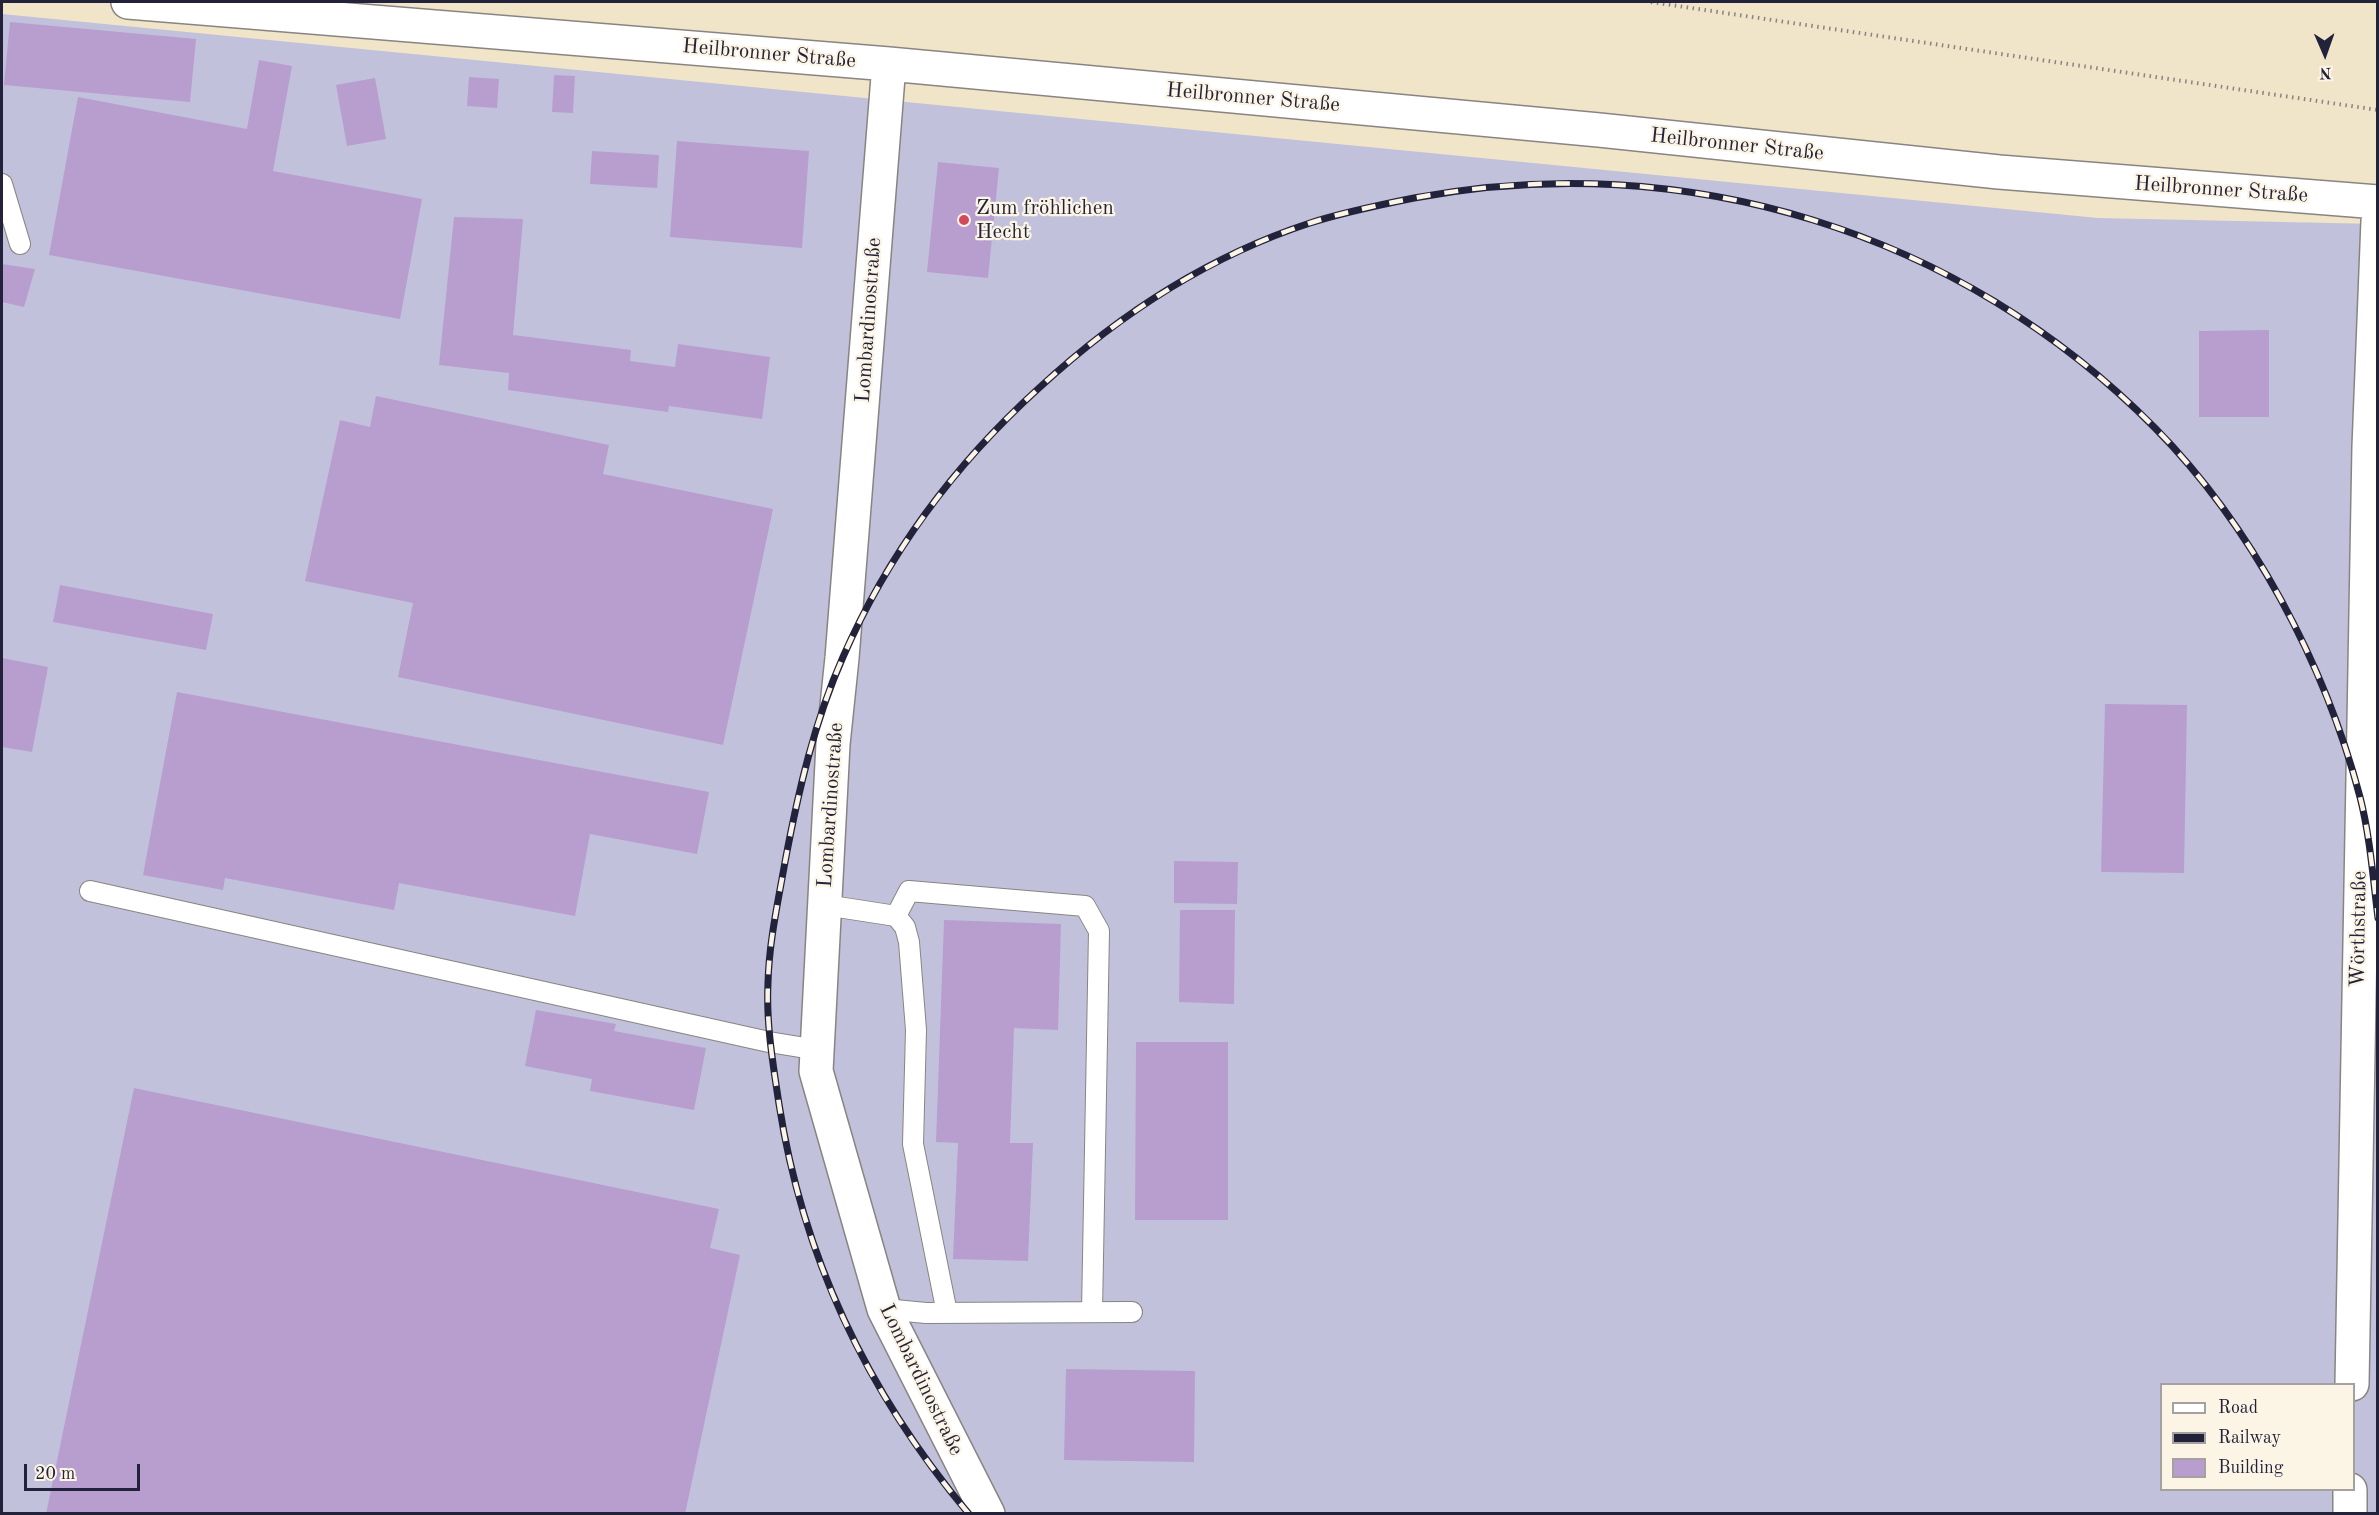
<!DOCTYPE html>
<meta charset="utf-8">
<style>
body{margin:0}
#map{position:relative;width:2379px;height:1515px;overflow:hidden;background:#f0e5c8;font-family:"Old Standard TT",serif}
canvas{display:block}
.frame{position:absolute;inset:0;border:3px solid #22223b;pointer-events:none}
.legend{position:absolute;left:2160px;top:1383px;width:195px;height:108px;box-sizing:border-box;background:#fcf5e5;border:2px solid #a5a1a1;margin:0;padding:8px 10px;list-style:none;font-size:18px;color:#22223b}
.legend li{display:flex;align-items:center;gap:12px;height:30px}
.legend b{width:30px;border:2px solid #a5a1a1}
.north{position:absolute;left:2295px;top:24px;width:60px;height:60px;-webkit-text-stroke:4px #fcf5e5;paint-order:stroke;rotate:178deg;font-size:16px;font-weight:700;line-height:24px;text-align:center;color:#22223b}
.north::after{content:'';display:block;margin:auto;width:21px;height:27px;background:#22223b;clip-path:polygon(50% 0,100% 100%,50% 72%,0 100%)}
.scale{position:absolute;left:24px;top:1464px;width:116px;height:27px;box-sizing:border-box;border:3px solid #22223b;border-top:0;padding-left:8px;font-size:18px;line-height:21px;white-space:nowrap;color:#22223b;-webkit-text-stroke:4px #fcf5e5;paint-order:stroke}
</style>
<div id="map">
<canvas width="2379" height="1515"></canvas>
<div class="frame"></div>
<ul class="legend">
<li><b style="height:8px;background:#fff"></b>Road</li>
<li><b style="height:8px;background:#22223b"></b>Railway</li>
<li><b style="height:16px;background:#b89ece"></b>Building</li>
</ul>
<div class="north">N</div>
<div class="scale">20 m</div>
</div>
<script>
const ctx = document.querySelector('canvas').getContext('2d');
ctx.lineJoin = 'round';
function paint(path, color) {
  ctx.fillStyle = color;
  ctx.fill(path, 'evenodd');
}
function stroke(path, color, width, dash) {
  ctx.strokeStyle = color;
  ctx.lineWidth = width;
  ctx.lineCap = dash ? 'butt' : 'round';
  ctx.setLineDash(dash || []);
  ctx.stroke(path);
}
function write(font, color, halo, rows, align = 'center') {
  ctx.font = font + ' "Old Standard TT",serif';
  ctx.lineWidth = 4.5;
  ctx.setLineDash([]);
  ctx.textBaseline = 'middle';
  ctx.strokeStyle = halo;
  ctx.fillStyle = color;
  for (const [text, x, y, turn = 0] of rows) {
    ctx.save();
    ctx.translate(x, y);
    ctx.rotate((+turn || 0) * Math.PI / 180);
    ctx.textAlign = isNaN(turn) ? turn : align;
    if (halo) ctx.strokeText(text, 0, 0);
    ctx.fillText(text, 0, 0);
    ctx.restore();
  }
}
paint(new Path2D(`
 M2,14L2098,218L2377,224V1513H2ZM2162,1384H2354V1490H2162Z`), '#c2c1dc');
paint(new Path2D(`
 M10,22L196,39L190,102L4,85Z
 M259,60L292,66L273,171L422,199L400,319L49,255L78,97L247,129Z
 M554,75L575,76L573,113L552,112Z
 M469,77L499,79L497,108L467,106Z
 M375,78L386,139L347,146L336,85Z
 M677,141L809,151L802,248L670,237Z
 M592,151L659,155L657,188L590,184Z
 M938,162L999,168L988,278L927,272Z
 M454,217L523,219L513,335L631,350L630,361L675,367L678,344L770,357L762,419L669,406L668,412L508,390L509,373L439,365Z
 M2,264L35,269L24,307L2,302Z
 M2269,330V417H2199V331Z
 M376,396L609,445L603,474L773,509L723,745L398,677L413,603L305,581L340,420L370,427Z
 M60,585L213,614L206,650L53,622Z
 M2,658L48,667L32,752L2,747Z
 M177,692L709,792L697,854L590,834L575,916L399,883L394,910L225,878L223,890L143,875Z
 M2105,704L2187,705L2184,873L2101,872Z
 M1174,861L1238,862L1237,904L1174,903Z
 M1180,910H1235L1234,1004L1179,1002Z
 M944,920L1061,924L1058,1030L1014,1028L1010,1143H1033L1028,1261L953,1259L958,1143L936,1142Z
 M536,1010L616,1024L614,1031L706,1048L694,1110L590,1091L592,1079L525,1066Z
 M1136,1042H1228V1220H1135Z
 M134,1088L719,1209L710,1248L740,1255L685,1514H46Z
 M1066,1369L1195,1371L1194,1462L1064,1460Z`), '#b89ece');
const service = new Path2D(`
 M2,184L20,244
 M90,891L769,1042L818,1050
 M825,905L896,916L905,927L909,942L916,1030L913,1144L947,1313
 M896,916L909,891L1085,906L1099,931L1092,1312
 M884,1309L926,1313L1132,1312`);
const minor = new Path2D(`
 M128,2L889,64L1599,130L1999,172L2378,202
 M889,64L842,658L833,744L816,1071L884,1309L988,1514
 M2352,1384L2369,447L2378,221
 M2350,1514V1490`);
stroke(service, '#898482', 22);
stroke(minor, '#898482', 36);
stroke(new Path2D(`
 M1651,2L2378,110`), '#898482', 4, [1.5, 4.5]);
stroke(service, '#fff', 20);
stroke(minor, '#fff', 33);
const rail = new Path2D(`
 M969,1514C868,1394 803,1259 779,1104C773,1064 766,1024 768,983C769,942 778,902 785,862C798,793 814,722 843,657C888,554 956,463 1039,388C1117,316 1209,256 1310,223C1344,212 1379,205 1414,198C1685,147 1960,231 2155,428C2252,526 2325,664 2360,797C2370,836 2373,878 2378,918`);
stroke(rail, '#22223b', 7);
stroke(rail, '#fcf5e5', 4.5, [14]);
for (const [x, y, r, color] of [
 [964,220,6,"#d1495b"]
]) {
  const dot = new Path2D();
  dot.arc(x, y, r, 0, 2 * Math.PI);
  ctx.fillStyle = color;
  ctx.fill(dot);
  stroke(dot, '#fcf5e5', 2);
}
write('21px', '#22223b', '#fcf5e5', [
 ["Heilbronner Straße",769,54,5],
 ["Heilbronner Straße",1253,98,5],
 ["Heilbronner Straße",1737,145,6],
 ["Heilbronner Straße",2221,190,4],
 ["Lombardinostraße",869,320,-86],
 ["Lombardinostraße",831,805,-86],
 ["Wörthstraße",2359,929,-89],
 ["Lombardinostraße",921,1380,64]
]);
write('21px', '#22223b', '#fcf5e5', [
 ["Zum fröhlichen",976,208],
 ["Hecht",976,232]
], 'left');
</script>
